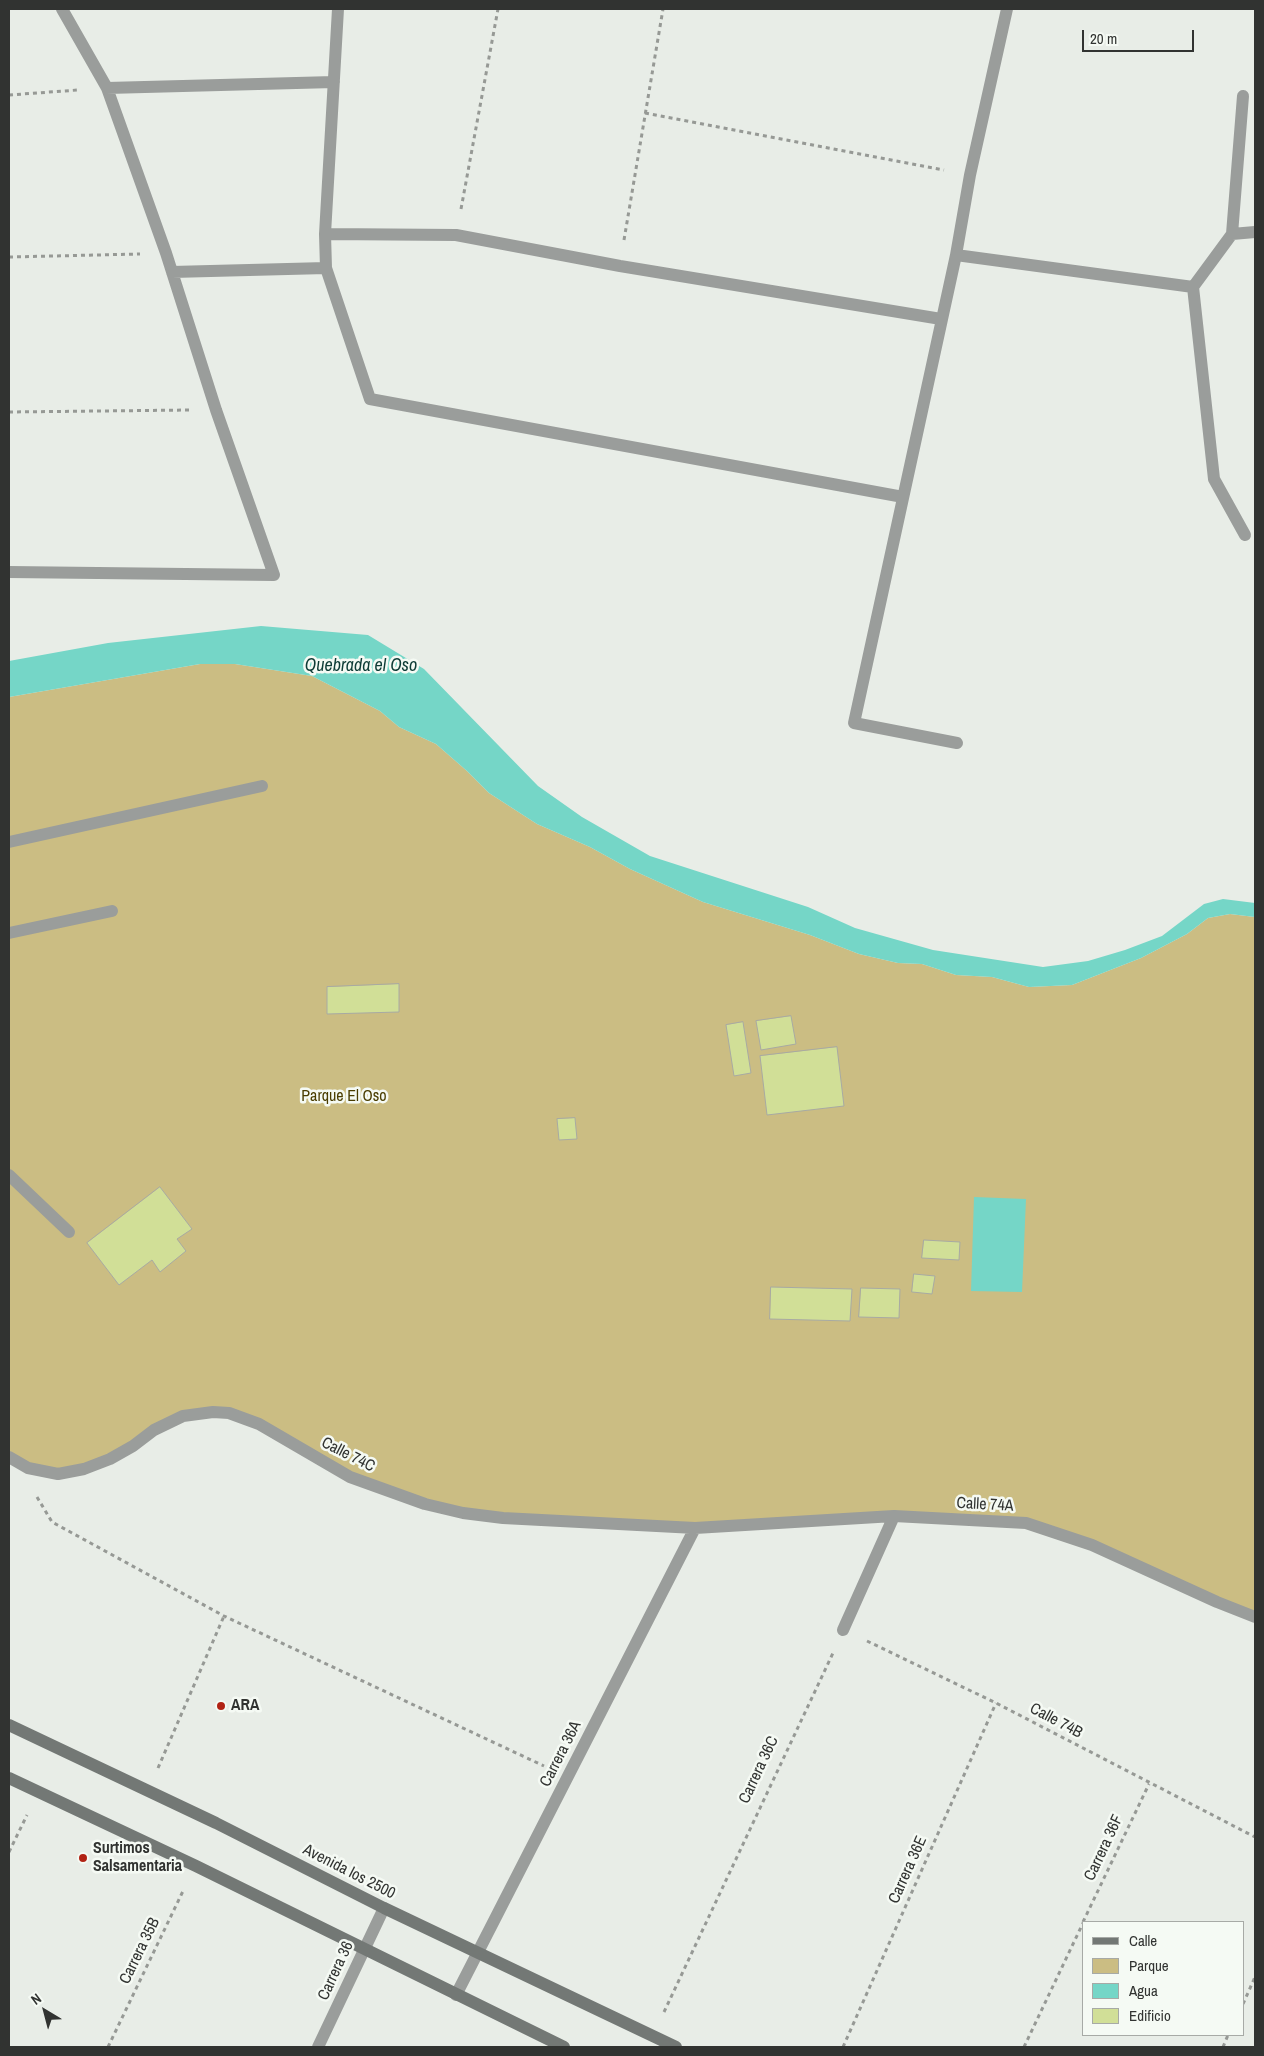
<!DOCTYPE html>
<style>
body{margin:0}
#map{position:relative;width:1264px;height:2056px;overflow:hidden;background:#e8ede7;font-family:"Archivo Narrow",sans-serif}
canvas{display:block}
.frame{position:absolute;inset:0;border:10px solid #313331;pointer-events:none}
.legend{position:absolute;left:1082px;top:1921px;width:162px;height:115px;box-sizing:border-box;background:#f5faf4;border:1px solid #a7aaa6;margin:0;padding:6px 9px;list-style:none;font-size:15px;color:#313331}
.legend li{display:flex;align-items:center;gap:10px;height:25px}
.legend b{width:25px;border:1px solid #a7aaa6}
.north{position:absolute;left:20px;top:1986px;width:50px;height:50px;-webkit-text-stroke:4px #f5faf4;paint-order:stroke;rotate:323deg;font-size:14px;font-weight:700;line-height:20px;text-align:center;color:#313331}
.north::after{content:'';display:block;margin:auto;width:18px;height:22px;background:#313331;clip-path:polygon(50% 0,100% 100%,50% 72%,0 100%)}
.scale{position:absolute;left:1082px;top:30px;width:112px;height:22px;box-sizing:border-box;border:2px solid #313331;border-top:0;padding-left:6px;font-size:15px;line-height:18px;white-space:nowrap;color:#313331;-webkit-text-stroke:4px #f5faf4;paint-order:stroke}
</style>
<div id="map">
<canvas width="1264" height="2056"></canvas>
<div class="frame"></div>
<ul class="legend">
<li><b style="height:6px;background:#737875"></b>Calle</li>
<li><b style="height:14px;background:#cbbd83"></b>Parque</li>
<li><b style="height:14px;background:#75d6c7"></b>Agua</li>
<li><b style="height:14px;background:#d1df97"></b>Edificio</li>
</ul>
<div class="north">N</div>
<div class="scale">20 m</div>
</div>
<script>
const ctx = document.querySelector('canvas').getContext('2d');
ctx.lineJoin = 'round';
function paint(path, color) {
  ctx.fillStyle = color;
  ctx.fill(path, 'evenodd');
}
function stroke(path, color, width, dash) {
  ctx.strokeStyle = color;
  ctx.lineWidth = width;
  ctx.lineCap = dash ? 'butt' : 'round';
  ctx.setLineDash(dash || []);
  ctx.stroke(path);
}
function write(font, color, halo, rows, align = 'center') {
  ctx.font = font + ' "Archivo Narrow",sans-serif';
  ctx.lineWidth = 5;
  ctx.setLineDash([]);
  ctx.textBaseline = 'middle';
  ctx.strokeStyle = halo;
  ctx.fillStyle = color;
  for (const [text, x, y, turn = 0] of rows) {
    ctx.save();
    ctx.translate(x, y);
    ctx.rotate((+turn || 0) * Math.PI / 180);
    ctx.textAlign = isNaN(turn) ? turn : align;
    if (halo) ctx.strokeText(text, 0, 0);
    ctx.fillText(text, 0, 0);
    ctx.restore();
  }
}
paint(new Path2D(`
 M200,664H235L312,676L380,711L399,727L436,744L467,771L489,793L537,824L590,847L630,869L703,902L810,935L859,954L898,963L922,964L956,975L992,977L1029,987L1072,985L1141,958L1187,934L1208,918L1230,914L1255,917V1617L1026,1523L894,1516L695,1528L503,1518L387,1492L259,1424L198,1413L133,1446L58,1474L9,1457V697Z`), '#cbbd83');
paint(new Path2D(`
 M261,626L368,635L424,669L538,786L582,817L650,856L808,907L855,928L933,950L1043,967L1088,961L1125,950L1162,936L1204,904L1223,899L1255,903V917L1230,914L1208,918L1187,934L1141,958L1072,985L1029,987L992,977L956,975L922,964L898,963L859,954L810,935L703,902L630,869L590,847L537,824L489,793L467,771L436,744L399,727L380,711L312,676L235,664H200L9,697V661L108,643Z
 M974,1197L1026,1199L1022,1292L971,1291Z`), '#75d6c7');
const building = new Path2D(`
 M399,984V1012L327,1014V987Z
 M791,1016L796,1044L761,1050L756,1021Z
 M743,1022L751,1073L734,1076L726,1025Z
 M837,1047L844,1106L767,1115L760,1056Z
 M575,1118L577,1139L559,1140L557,1119Z
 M160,1187L192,1229L177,1239L186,1251L160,1272L152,1260L119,1285L87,1243Z
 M924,1240L960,1242L959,1260L922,1258Z
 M914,1274L935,1276L932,1294L912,1292Z
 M771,1287L852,1289L850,1321L770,1319Z
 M861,1288L900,1289L899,1318L859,1317Z`);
paint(building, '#d1df97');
stroke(building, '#a8aaa3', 1);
stroke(new Path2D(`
 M9,95L78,90
 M645,113L944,170
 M461,209L498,9
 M624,240L663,9
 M9,257L140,254
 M9,412L190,410
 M37,1497L52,1522L224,1616L544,1766
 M867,1641L996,1703L1255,1837
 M158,1768L224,1616
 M9,1852L27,1815
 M1083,1922L1149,1784
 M1243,2004L1255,1977
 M664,2012L833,1653
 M108,2047L184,1889
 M843,2047L996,1703
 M1024,2047L1083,1923
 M1223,2047L1228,2035`), '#969995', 3, [4, 4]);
stroke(new Path2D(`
 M9,842L262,786
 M9,933L112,911
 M9,1175L69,1232`), '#9a9d9b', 12);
stroke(new Path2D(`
 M338,9L325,234L326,268L370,399L903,497
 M107,88L334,82
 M325,234L456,235L620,266L941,319
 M1232,234L1243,96
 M956,255L1193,287
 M172,272L326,268
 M1245,535L1214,479L1193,287L1232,234L1255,232
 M9,572L274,575L216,410L166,253L107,88L62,9
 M957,743L854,723L956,255L970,175L1007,9
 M9,1457L28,1468L58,1474L84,1469L110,1459L133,1446L154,1430L183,1416L213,1412L229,1413L259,1424L350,1477L425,1504L463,1513L503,1518L695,1528L894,1516L1026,1523L1092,1545L1217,1602L1255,1617
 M843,1630L894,1516
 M456,1995L695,1528
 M318,2047L384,1908`), '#9a9d9b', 12);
stroke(new Path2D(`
 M9,1725L216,1823L384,1908L676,2047
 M9,1778L196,1866L564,2047`), '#737875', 12);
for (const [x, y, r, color] of [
 [221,1706,5,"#b12214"],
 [83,1858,5,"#b12214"]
]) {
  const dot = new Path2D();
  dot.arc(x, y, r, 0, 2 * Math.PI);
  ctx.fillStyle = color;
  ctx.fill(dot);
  stroke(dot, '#f5faf4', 2);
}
write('16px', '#4a3d00', '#f5faf4', [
 ["Parque El Oso",344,1097]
]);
write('16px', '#313331', '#f5faf4', [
 ["Calle 74C",348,1455,27],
 ["Calle 74A",985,1505,3],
 ["Calle 74B",1056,1721,28],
 ["Carrera 36A",561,1754,-63],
 ["Carrera 36C",759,1770,-65],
 ["Carrera 36F",1104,1848,-65],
 ["Carrera 36E",908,1870,-66],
 ["Avenida los 2500",349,1872,27],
 ["Carrera 35B",140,1951,-64],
 ["Carrera 36",336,1971,-65]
]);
write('bold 16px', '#313331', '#f5faf4', [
 ["ARA",231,1706],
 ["Surtimos",93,1849],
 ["Salsamentaria",93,1867]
], 'left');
write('italic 18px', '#0e3c36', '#f5faf4', [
 ["Quebrada el Oso",361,666]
]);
</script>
